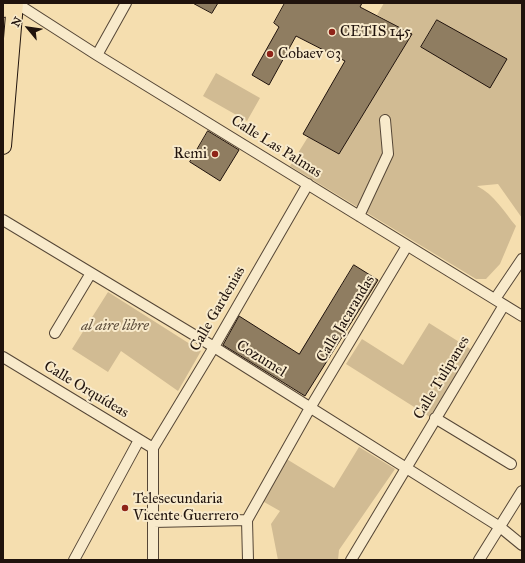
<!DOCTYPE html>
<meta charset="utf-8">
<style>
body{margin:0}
#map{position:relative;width:525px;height:563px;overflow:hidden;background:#f5deaf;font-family:"IM FELL Great Primer",serif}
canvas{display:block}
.frame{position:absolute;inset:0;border:4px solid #20130d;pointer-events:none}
.north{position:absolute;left:8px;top:8px;width:40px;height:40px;-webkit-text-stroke:3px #f8eacb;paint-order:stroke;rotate:299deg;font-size:11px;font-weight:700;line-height:16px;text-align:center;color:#20130d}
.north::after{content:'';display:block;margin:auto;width:14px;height:18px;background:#20130d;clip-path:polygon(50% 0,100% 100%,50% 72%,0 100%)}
</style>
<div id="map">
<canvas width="525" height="563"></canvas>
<div class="frame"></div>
<div class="north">N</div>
</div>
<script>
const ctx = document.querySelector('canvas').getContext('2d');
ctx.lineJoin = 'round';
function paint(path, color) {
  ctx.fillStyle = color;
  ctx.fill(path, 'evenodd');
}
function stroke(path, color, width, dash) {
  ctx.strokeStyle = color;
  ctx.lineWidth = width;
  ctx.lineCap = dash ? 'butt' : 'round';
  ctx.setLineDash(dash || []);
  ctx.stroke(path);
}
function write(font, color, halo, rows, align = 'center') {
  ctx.font = font + ' "IM FELL Great Primer",serif';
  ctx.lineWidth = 4;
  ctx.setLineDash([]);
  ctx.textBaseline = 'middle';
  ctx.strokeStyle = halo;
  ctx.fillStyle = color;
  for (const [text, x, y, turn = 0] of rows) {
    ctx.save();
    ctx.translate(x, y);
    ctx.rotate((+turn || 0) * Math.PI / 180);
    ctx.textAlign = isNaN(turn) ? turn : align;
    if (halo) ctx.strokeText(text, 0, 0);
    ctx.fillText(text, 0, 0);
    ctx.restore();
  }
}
paint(new Path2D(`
 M384,3H522V218L498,184L477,186C495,195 504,212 516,226L500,264L486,279H476L290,166L308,137L339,154L412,34L377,15Z
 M216,73L260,98L247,121L203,96Z
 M108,292L201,351L178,391L121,351L108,372L72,349Z
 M429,323L472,350L430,417L346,364L362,339L403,365Z
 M359,447L395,469L339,550L338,560H278L271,524L280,511L257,498L280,455L334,488Z`), '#d1bb93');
const building = new Path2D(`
 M193,3H218L212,13Z
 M285,3H362L360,7L412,34L339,154L303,134L345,61L296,36L269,85L252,75L279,27L274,23Z
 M437,20L507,59L490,88L421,47Z
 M208,131L239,150L220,181L190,162Z
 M354,265L378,280L305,396L223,345L239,316L299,354Z`);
paint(building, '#8f7d61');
stroke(building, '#20130d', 1);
const street = new Path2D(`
 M16,3L97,55L522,316
 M97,55L126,3
 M359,216L388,154L385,120
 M3,220L214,347L500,527L522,545
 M495,299L522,259
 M55,333L91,273
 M3,357L153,448
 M435,418L511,464
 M153,448L214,347L308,184
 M153,522L247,520
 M74,560L139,440
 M153,560V448
 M248,560L247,520L310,408L407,246
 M351,560L504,305
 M479,560L522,491`);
const primary = new Path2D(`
 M3,9L4,3
 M3,146L15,3`);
stroke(street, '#554636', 12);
stroke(primary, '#20130d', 18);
stroke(street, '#f8eacb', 10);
stroke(primary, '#f5deaf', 16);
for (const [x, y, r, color] of [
 [332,32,4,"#8f2418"],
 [270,54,4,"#8f2418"],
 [215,154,4,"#8f2418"],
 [125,508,4,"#8f2418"]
]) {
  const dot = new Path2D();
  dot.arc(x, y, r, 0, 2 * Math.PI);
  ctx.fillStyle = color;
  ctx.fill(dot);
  stroke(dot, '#f8eacb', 1.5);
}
write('15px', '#20130d', '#f8eacb', [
 ["CETIS 145",340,32],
 ["Cobaev 03",278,54],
 ["Remi",207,154,"right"],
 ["Telesecundaria",133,499],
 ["Vicente Guerrero",133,516]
], 'left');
write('15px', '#20130d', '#f8eacb', [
 ["Calle Las Palmas",276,147,32],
 ["Calle Gardenias",218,309,-60],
 ["Calle Jacarandas",346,319,-59],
 ["Cozumel",261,359,32],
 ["Calle Tulipanes",442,378,-59],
 ["Calle Orquídeas",86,390,31]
]);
write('italic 15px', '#5e4e3c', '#f8eacb', [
 ["al aire libre",115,326]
]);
</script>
